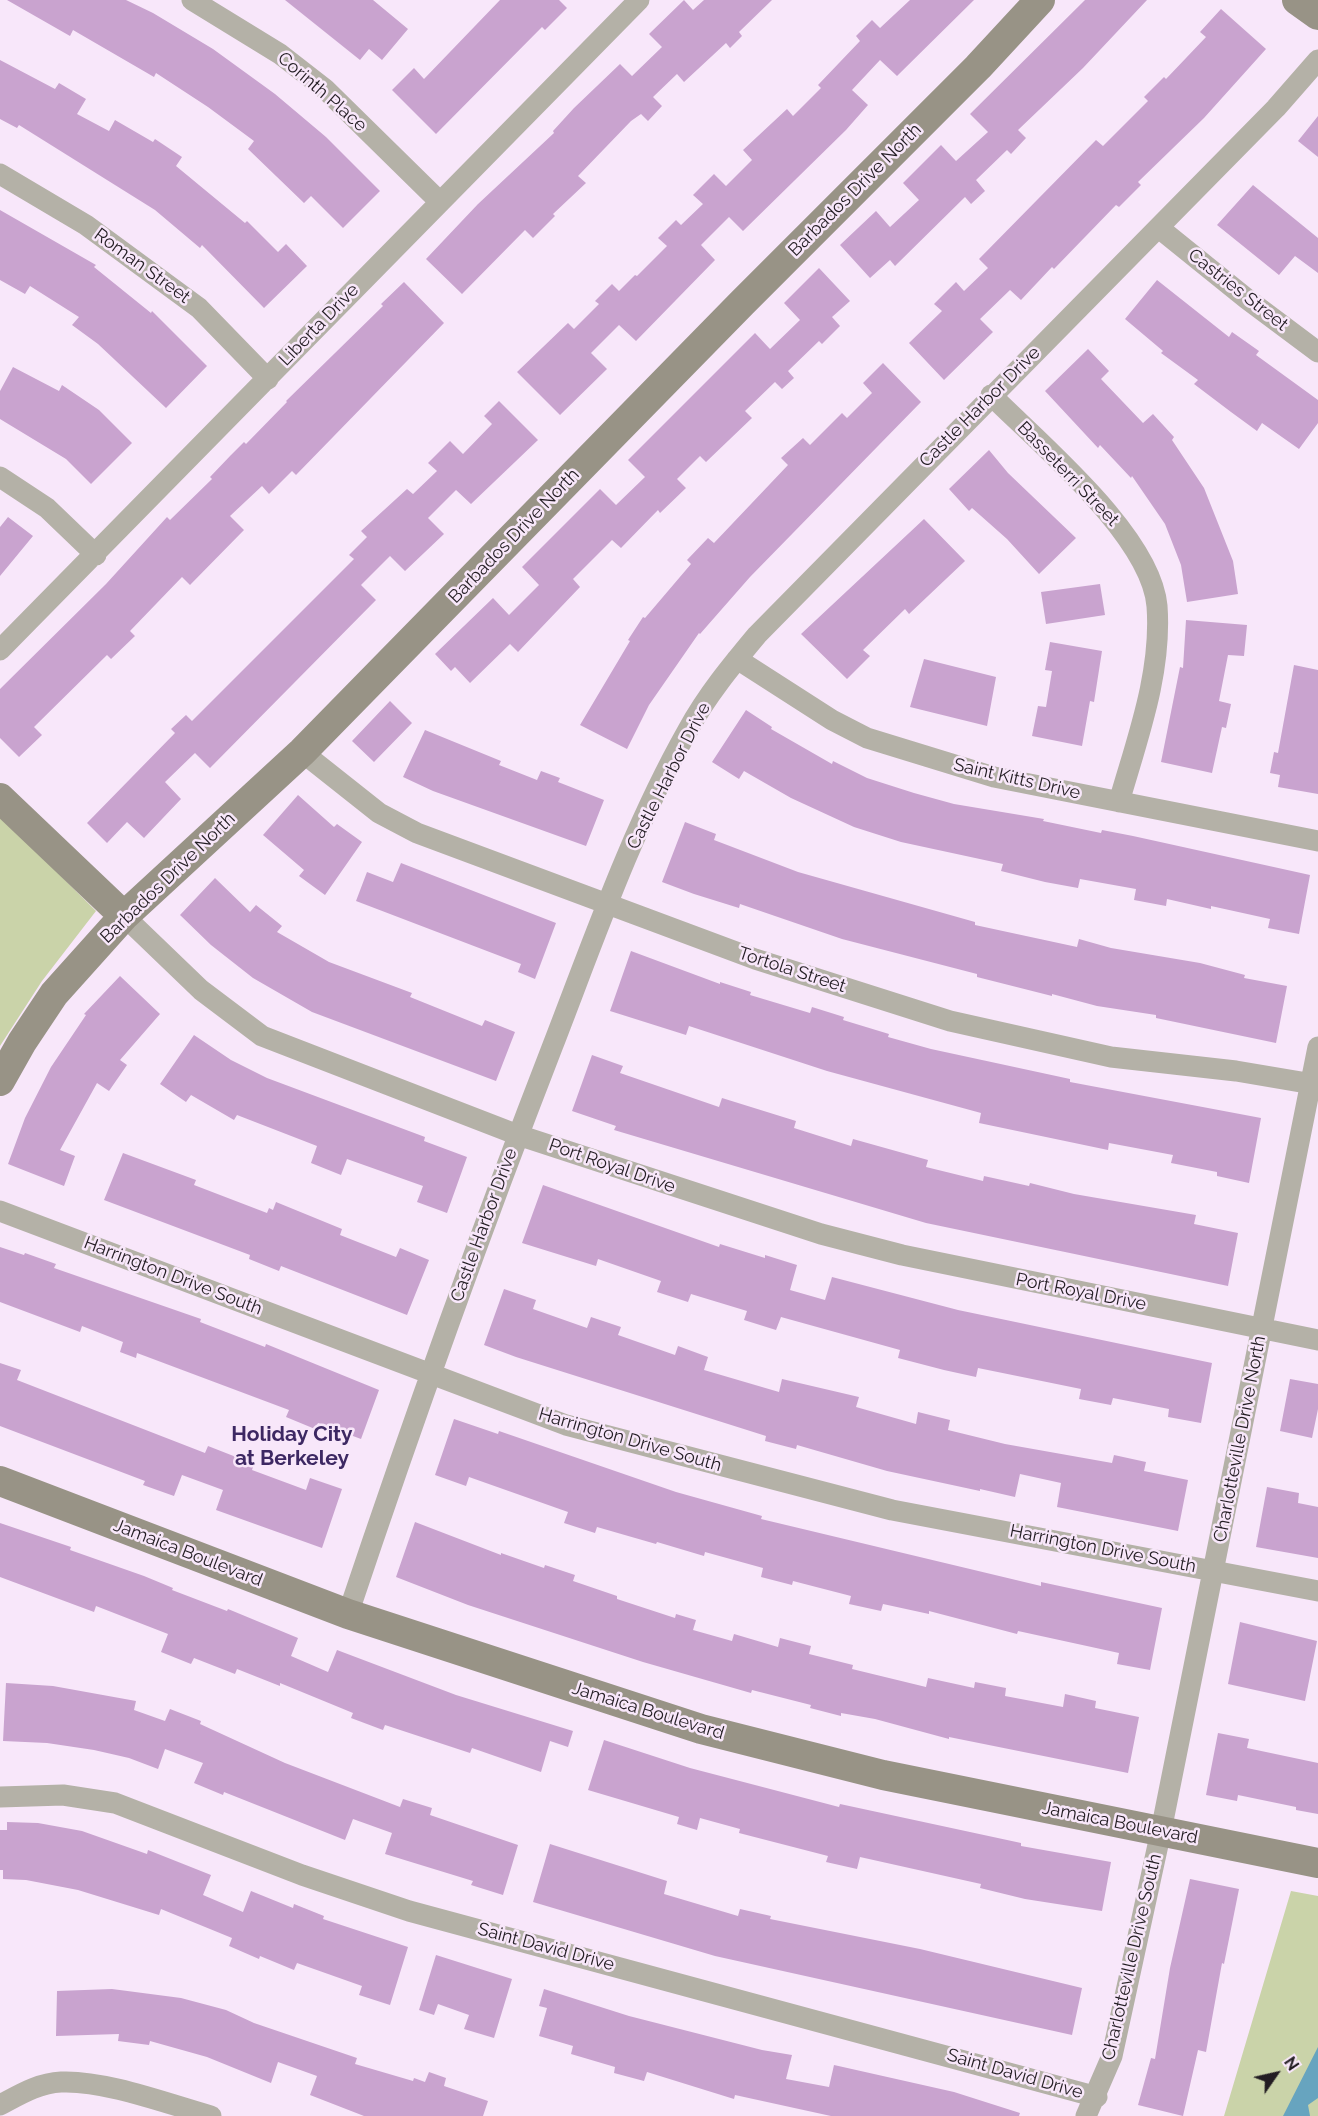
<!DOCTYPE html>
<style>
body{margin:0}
#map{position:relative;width:1318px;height:2116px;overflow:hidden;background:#f8e7fa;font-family:Raleway,sans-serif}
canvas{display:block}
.north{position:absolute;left:1246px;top:2044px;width:60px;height:60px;-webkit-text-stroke:4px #f8e7fa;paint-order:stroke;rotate:56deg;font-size:16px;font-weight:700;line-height:24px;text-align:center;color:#231d23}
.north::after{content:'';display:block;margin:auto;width:21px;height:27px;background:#231d23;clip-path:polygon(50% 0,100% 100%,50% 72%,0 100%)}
</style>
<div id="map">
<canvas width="1318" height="2116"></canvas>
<div class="north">N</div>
</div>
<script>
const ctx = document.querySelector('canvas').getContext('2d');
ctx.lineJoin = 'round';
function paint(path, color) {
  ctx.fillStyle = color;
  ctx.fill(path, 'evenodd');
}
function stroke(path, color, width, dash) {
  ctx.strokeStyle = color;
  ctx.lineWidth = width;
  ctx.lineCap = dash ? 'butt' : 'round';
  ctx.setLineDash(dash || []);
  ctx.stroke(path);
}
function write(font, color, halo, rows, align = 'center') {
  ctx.font = font + ' Raleway,sans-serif';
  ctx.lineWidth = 5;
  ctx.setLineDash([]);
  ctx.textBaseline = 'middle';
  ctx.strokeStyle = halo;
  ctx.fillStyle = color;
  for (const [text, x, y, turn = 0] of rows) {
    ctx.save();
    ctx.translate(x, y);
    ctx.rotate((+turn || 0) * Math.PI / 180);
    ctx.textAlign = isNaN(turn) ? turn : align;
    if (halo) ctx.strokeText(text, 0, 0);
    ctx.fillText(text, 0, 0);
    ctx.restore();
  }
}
paint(new Path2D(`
 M0,815L96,911L42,981L0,1046Z
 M1291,1891L1318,1896V2116H1224Z`), '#cad3a9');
paint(new Path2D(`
 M1318,2047V2098L1308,2105L1310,2116H1283Z`), '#67a4bf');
paint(new Path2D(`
 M7,0H126L153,13L213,49L275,94L326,137L380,191L343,228L311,196L304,203L248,149L254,141L208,107L156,73L154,77L73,30L70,36Z
 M285,0H373L408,29L382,60L369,49L360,60Z
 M500,0H559L567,8L545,30L542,27L436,134L392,90L414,68L424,79Z
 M684,0L693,10L704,0H772L739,32L742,36L730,48L726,43L684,82L677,74L653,97L662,106L648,121L641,114L631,121L578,176L586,183L553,214L555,216L533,238L525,230L462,294L426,259L478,204L554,133L553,131L574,108L620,64L632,76L662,47L649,34Z
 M910,0H974L897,76L880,60L852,90L868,105L846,130L743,231L729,217L701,245L715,260L636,341L619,325L591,353L607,369L560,415L517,372L568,323L574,329L599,304L595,301L612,284L619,291L635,275L637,276L667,246L658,238L676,220L681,225L703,204L693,195L714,174L726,186L752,160L743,150L787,109L793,116L821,88L818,85L860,41L856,36L872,20L880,28Z
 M1085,0H1147L1083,68L1018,130L1026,138L1011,154L1007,150L976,180L985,191L971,204L965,197L895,266L890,260L870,278L840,245L876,211L890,227L919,200L903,183L941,145L956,161L988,132L970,114Z
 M1221,9L1266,49L1204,118L1138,182L1141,185L1119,207L1116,205L1054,269L1052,267L1021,300L1010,290L980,319L993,332L944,380L909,343L942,311L934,304L956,282L964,291L988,268L979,259L1096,140L1103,146L1148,101L1144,97L1164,77L1166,79L1206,37L1200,32Z
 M0,60L55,89L59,83L86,99L77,114L109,131L115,120L153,142L155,139L182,157L176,166L245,223L247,221L278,252L286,244L307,266L264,308L202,245L200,248L155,210L19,125L17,128L0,119Z
 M1318,116V157L1298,141Z
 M1253,185L1318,238V273L1295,256L1279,275L1217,225Z
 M0,210L96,265L94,267L151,313L152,311L207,366L166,408L98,344L72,325L79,317L30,286L25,294L0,280Z
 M819,268L850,301L832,317L840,326L822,344L819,341L788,371L794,378L782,389L775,382L745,411L752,418L706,462L700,456L677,479L686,488L660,513L658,510L621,548L612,540L573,579L580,587L518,652L510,644L470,683L455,667L451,671L435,654L493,598L509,615L539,585L522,567L600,489L616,505L645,477L628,460L755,333L770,349L800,320L784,303Z
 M1157,280L1229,337L1232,332L1259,351L1256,355L1318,400V423L1299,449L1262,423L1257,431L1231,412L1194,384L1198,380L1161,353L1163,351L1125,319Z
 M404,282L444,323L296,475L292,471L269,494L262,486L230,516L244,530L190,585L182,577L130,631L135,636L111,659L107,655L34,727L42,735L19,757L0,738V689L106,584L167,517L170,520L212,479L210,477L231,455L244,442L246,444L287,402L286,401L383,306L381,304Z
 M1088,349L1109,371L1101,379L1143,423L1153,414L1174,437L1172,440L1204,488L1233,561L1238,594L1187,602L1181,565L1165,524L1132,476L1131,478L1100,445L1098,448L1045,391Z
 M883,363L921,402L750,577L700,634L699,633L649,705L627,749L580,725L630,641L628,640L643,617L645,618L691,564L687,560L708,538L714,543L788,465L781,458L803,438L810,445L842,413L847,418L872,393L863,383Z
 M13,367L59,391L62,385L99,410L132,443L91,484L66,459L0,419V391Z
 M499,401L538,440L471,504L456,490L428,518L444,534L405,571L390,556L361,585L376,600L210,768L195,753L165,782L181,799L144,838L127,822L107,843L87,823L175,733L171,729L186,715L192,721L354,559L349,555L367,537L361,531L407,489L413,494L437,471L428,463L450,441L463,454L492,424L484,416Z
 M989,450L1008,473L1076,538L1039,574L1007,539L972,508L969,511L949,489Z
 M8,517L33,536L0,576V527Z
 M924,519L965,561L909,614L905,609L863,650L870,656L847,679L801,634Z
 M1100,584L1105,615L1046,624L1041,592Z
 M1186,620L1247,625L1244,656L1228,655L1219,701L1231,704L1226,728L1222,727L1212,773L1161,762L1180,667L1183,668Z
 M1050,642L1102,651L1094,702L1090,701L1082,746L1032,736L1038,706L1046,707L1052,671L1045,670Z
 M924,659L996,677L987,726L910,707Z
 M1294,665L1318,670V794L1278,787L1280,775L1270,773L1274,752L1278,753Z
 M390,701L412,723L374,762L352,741Z
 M746,710L772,727L771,729L832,764L833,761L867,778L914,793L954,804L1044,819L1043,821L1101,833L1102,830L1133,836L1310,875L1299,934L1268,928L1270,919L1211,906V909L1167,899L1166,906L1134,900L1136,889L1080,879L1078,888L1045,882L1001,871L1003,864L901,842L854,827L791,798L744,771L739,779L712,762Z
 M425,730L501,761L499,765L537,780L541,771L560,778L558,782L604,800L586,846L433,791L403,777Z
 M298,795L334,827L337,824L362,842L325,895L299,876L304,870L263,835Z
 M685,822L716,834L714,840L798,872L975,922V925L1077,947L1079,939L1111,948L1200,963L1245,975L1244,978L1287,986L1276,1043L1156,1018V1015L1097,1006L1052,994V996L977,977V974L842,939L740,904L739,908L694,894L662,882Z
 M401,863L556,923L535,979L518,972L521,964L356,901L367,872L393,882Z
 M215,878L250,912L256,905L282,926L277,932L329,962L412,993L410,997L482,1026L485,1020L515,1032L496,1081L312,1012L253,978L211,945L180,915Z
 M631,951L720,984V982L751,992L750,995L810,1013L812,1007L844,1017L843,1020L889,1034L888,1037L931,1049L1070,1079V1082L1261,1118L1249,1183L1217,1176V1172L1171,1163L1173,1155L1109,1143L1108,1150L979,1123L981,1113L827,1071L689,1026L686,1035L610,1011Z
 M120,976L160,1014L120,1060L127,1065L109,1091L97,1083L60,1150L75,1156L64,1186L8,1164L25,1118L51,1067L86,1015L84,1014Z
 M194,1035L231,1060L267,1078L425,1137L424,1141L467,1157L447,1213L417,1202L423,1186L347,1159L341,1175L311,1163L317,1146L237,1115L234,1120L191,1095L186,1102L160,1084Z
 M592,1055L623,1066L620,1073L719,1107L722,1098L796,1121L794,1128L851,1146L853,1139L928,1160L926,1167L983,1181L984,1176L1029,1186L1030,1183L1074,1194L1196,1215L1194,1224L1238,1233L1228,1286L926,1223L614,1130L616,1126L572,1111Z
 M123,1153L196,1180L194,1185L267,1213L269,1208L273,1210L276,1202L342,1229L340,1235L396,1257L400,1248L429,1260L407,1315L281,1266L279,1271L249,1259L250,1255L104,1200Z
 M543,1185L719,1247L720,1244L765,1258V1255L797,1265L790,1290L825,1300L832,1277L958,1310L1212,1363L1201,1423L1168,1417L1169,1409L1113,1398L1111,1405L1079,1399L1081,1389L978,1368L976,1377L944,1370L898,1358L900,1350L781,1317L776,1330L744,1320L747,1311L691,1294L688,1302L657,1292L661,1281L598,1259L596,1266L522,1243Z
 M0,1247L24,1255L25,1253L56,1264L54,1268L201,1319L200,1322L265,1347L266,1344L379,1390L361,1439L318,1423L315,1429L286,1417L289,1410L137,1353L136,1358L120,1352L123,1342L82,1326L80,1332L0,1302Z
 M504,1289L536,1300L533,1309L587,1328L591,1317L621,1327L618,1335L675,1355L678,1346L708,1357L704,1370L779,1392L782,1379L859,1397L856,1407L916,1424L918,1412L950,1420L948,1430L1005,1444L1112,1463L1114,1455L1146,1462L1144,1471L1188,1480L1178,1531L1057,1507L1061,1483L1020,1474L1015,1497L980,1489V1491L887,1471L797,1445L796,1449L765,1441L766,1436L516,1357L484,1345Z
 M0,1363L21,1370L17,1380L205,1453L208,1446L254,1464L252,1470L306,1490L310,1478L342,1489L322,1548L216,1510L223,1490L182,1475L174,1496L143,1485L145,1481L0,1426Z
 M1290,1379L1318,1384V1409L1312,1438L1280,1431Z
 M454,1419L498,1434L499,1431L676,1492L762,1516L761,1519L1041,1586V1582L1162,1608L1150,1670L1117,1664L1119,1653L1018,1631L1017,1634L929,1611V1614L883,1604L881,1611L849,1604L851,1596L793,1581L792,1585L761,1577L763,1568L705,1552L704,1556L657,1542L656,1544L597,1527L595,1533L564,1523L568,1512L469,1477L466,1486L435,1475Z
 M1267,1487L1299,1493L1298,1503L1318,1507V1558L1256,1547Z
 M415,1522L501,1555V1553L544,1568L545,1565L575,1575L573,1581L617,1596V1599L675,1618L676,1614L696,1620L693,1630L732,1641L734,1634L778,1647L780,1638L811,1646L809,1654L853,1665L852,1669L926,1687L928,1678L974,1688L975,1682L1006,1688L1005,1696L1063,1707L1065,1694L1096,1701L1095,1708L1139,1717L1128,1773L949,1737V1739L875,1719L841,1713V1716L810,1708L811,1705L752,1690L751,1693L643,1662L468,1605L396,1577Z
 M0,1523L71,1547L70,1550L144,1576L173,1588L172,1590L227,1611L228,1609L298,1638L291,1656L328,1672L337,1650L456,1695L573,1731L568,1747L550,1741L541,1772L472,1748L470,1753L385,1725L383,1730L351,1718L353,1713L280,1683V1686L237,1669L235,1674L194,1658L191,1664L161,1652L168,1634L96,1606L94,1612L0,1577Z
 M1240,1622L1317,1641L1305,1701L1228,1684Z
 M6,1683L53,1686L136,1701L134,1710L165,1721L170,1709L201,1721L200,1724L285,1763L400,1807L403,1799L432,1808L430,1815L518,1845L503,1895L471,1885L473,1881L385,1854L392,1833L353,1819L345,1840L224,1792L223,1795L194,1783L203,1763L165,1749L158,1769L129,1758L94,1750L47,1743L3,1741Z
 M1218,1733L1249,1739L1247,1748L1318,1763V1814L1296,1810V1807L1238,1795L1237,1801L1206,1795Z
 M604,1740L690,1768L839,1807L840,1804L1021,1843V1846L1111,1862L1102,1911L1025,1899L980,1888L981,1884L860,1857L857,1869L826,1862L828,1856L739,1833L740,1829L700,1818L697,1830L677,1824L679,1817L588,1790Z
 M7,1822L38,1823L82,1831L147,1854L148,1850L211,1875L203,1895L243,1912L251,1891L293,1908L294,1904L324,1916L323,1919L408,1947L390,2005L359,1995L362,1986L297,1963L294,1970L260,1956L259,1959L229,1946L232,1938L161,1909L159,1915L78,1890L26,1880L3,1879V1870H0V1830H7Z
 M550,1844L667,1881L664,1894L738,1916L740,1909L771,1916L770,1919L920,1949L1082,1988L1072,2035L715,1956L533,1902Z
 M1190,1879L1239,1889L1224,1964L1222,1963L1206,2052L1198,2050L1183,2116L1138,2105L1151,2058L1155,2059L1170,1968Z
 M436,1955L512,1979L494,2038L464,2029L469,2015L438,2004L434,2015L419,2010Z
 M112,1989L181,1998L226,2010L254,2023L357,2058L355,2064L413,2081L414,2078L425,2082L429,2072L446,2078L444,2086L488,2101L483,2116H364L310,2095L317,2076L278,2062L271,2083L207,2057L150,2041L149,2045L118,2041L119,2034L56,2036L57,1991Z
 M544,1989L629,2016L762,2050L792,2055L786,2079L829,2087L834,2065L954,2092L1020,2113L1019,2116H831L735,2095L734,2099L647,2072L644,2081L614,2073L615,2067L571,2054L573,2046L539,2036L547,2008L539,2006Z`), '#c9a3cf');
stroke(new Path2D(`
 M192,0L280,54L325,89L439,201
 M0,174L86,225L199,308L268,379
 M1159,228L1247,299L1318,352
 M991,395C1041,445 1151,536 1157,606C1162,673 1137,739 1119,802
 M0,477L47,508L96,555
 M0,650L639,0
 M737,659L832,720L867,738L994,777L1318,841
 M302,752L379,813L417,833L755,959L950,1021L1111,1057L1236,1071L1318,1085
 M124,916L201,990L262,1036L518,1135L821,1234L902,1255L1318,1340
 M0,1211L566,1425L892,1510L1318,1591
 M348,1614C412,1423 480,1233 553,1045C594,939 632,829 688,730C707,695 732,665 757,635L1276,108L1318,60
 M0,1797L63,1795L115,1803L302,1875L409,1911L1097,2097
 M0,2105C19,2095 38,2083 61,2082C105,2080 168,2104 211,2116
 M1086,2116L1112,2056L1161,1831L1318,1047`), '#b4b1a7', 21);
stroke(new Path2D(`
 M1297,0L1318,15
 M0,798L124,916
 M0,1081L22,1042L54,994L124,916L302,752L742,303L978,67L1040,0
 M0,1481L348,1614L701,1729L883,1775L1318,1863`), '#989386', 30);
write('18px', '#231d23', '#f8e7fa', [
 ["Corinth Place",322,92,41],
 ["Barbados Drive North",855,190,-45],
 ["Roman Street",142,266,36],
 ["Castries Street",1238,290,38],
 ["Liberta Drive",319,325,-46],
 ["Castle Harbor Drive",980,407,-45],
 ["Basseterri Street",1068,474,46],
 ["Barbados Drive North",514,536,-46],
 ["Castle Harbor Drive",669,776,-63],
 ["Saint Kitts Drive",1017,779,13],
 ["Barbados Drive North",168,878,-44],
 ["Tortola Street",792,970,18],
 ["Port Royal Drive",612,1166,19],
 ["Castle Harbor Drive",484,1225,-70],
 ["Harrington Drive South",173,1276,21],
 ["Port Royal Drive",1081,1292,11],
 ["Charlotteville Drive North",1240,1439,-79],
 ["Harrington Drive South",630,1440,16],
 ["Harrington Drive South",1103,1549,11],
 ["Jamaica Boulevard",188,1553,21],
 ["Jamaica Boulevard",648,1711,17],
 ["Jamaica Boulevard",1120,1823,11],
 ["Saint David Drive",546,1947,15],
 ["Charlotteville Drive South",1132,1957,-77],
 ["Saint David Drive",1015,2074,16]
]);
write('bold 21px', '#3d2863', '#f8e7fa', [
 ["Holiday City",292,1435],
 ["at Berkeley",292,1459]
]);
</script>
